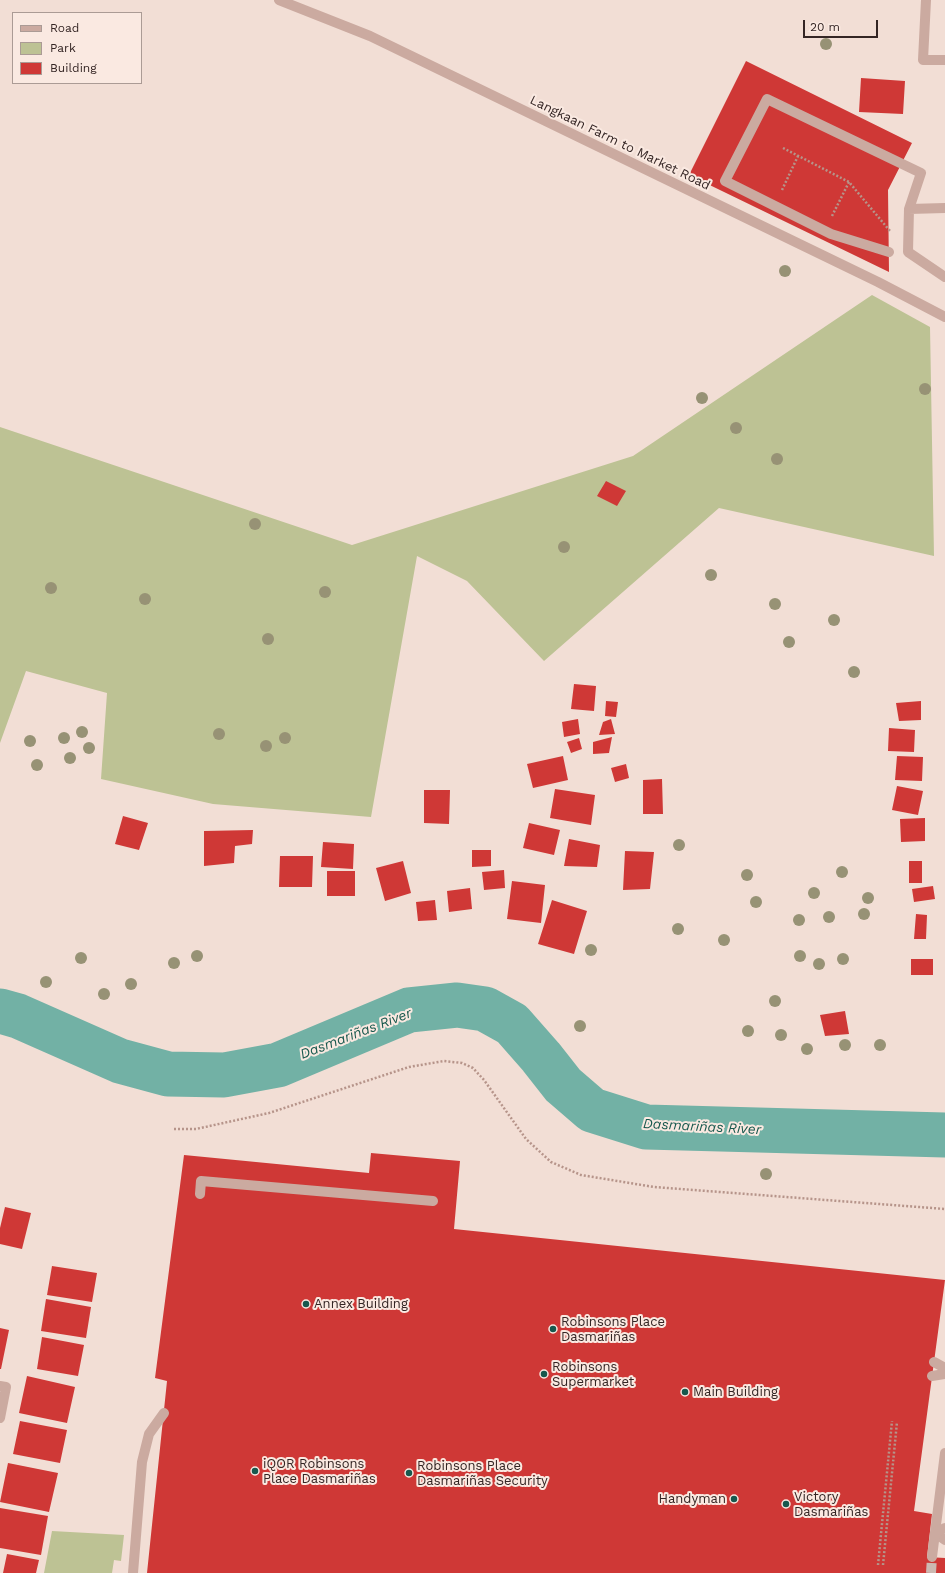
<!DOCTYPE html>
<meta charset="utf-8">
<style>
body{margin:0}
#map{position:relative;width:945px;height:1573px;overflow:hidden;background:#f2ded5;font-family:"Work Sans",sans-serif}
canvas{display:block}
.legend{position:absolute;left:12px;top:12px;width:130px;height:72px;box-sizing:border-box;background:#fae9e1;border:1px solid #ab9b95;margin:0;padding:5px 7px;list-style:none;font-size:12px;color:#342524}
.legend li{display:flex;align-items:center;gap:8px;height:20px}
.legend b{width:20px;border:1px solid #ab9b95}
.scale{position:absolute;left:803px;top:20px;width:75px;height:18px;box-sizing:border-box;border:2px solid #342524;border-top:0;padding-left:5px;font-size:12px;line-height:14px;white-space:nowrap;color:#342524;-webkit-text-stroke:3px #fae9e1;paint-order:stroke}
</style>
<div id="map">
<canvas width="945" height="1573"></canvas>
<ul class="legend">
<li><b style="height:5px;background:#cbaaa0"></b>Road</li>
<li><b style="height:11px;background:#bdc294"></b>Park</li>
<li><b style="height:11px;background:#cf3836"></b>Building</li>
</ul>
<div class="scale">20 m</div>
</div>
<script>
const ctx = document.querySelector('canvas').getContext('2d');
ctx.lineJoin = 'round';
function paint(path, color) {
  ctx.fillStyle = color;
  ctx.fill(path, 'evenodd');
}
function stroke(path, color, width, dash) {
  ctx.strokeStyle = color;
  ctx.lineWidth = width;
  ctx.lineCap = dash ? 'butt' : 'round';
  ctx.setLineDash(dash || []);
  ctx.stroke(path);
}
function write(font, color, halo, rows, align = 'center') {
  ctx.font = font + ' "Work Sans",sans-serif';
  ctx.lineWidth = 4;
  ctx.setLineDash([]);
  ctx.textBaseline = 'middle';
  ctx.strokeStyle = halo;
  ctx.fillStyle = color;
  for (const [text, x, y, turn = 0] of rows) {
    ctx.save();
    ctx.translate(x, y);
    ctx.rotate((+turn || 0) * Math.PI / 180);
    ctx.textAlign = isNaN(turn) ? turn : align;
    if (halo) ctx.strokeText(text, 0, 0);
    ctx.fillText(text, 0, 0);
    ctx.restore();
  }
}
paint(new Path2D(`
 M872,295L930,327L934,556L719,508L544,661L467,581L417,556L371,817L213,804L101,779L107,693L26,671L0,743V427L352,545L633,456Z
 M52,1531L124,1535L121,1561L114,1560L112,1573H44Z`), '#bdc294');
stroke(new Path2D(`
 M0,1011L18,1016L120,1061L168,1074L224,1075L278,1065L409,1010L457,1005L485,1009L512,1024L541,1057L563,1085L592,1110L646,1127L945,1135`), '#72b1a5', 45);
paint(new Path2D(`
 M746,61L912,143L888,190L889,272L689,175Z
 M861,78L905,81L903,114L859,112Z
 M606,481L626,491L617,506L597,496Z
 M574,684L596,686L594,711L571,709Z
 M606,701L618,702L616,717L605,716Z
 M921,701V720L899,721L896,703Z
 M578,719L580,734L564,737L562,722Z
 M611,719L615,734L599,735L603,722Z
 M889,728L915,730L914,752L888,751Z
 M612,737L609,753L593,754V742Z
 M579,738L582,749L571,753L567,742Z
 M563,756L568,780L533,788L527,764Z
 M897,756L923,757L922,781L895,780Z
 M626,764L629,778L615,782L611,768Z
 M662,779L663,814H643V780Z
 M897,786L923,791L918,815L892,810Z
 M555,789L595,795L591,825L550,818Z
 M424,790H450L449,824L424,823Z
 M123,816L148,823L139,850L115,844Z
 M925,818V841L901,842L900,819Z
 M529,823L560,830L554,855L523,848Z
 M253,830L252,844L235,846L234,863L204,866V831Z
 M569,839L600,845L597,867L564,866Z
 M323,842L354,844L353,869L321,867Z
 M472,850H491V866L472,867Z
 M625,851L654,852L650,889L623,890Z
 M280,856H313L312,887H279Z
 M403,861L411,893L385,901L376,868Z
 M909,861H922V883H909Z
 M504,870L505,888L484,890L482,872Z
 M327,871H355V896H327Z
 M512,881L545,885L541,923L507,919Z
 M933,886L935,899L914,902L912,889Z
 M470,888L472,909L449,912L447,891Z
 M435,900L437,920L418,921L416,902Z
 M552,900L587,911L574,954L538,944Z
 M916,914L927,915L926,939H914Z
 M911,959H933V975H911Z
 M845,1011L849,1034L825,1036L820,1015Z
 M371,1153L460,1161L454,1229L945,1280L914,1511L932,1514L927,1557L945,1558V1573H147L167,1381L155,1378L184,1155L369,1173Z
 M5,1207L31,1213L22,1249L0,1244V1228Z
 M52,1266L97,1273L92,1302L47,1295Z
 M46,1299L91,1307L86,1338L41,1331Z
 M0,1328L9,1330L1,1369H0Z
 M42,1337L84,1345L78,1376L37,1369Z
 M27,1376L75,1387L67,1423L19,1413Z
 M20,1421L67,1430L60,1463L13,1454Z
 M8,1463L58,1473L49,1512L0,1502Z
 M0,1508L48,1516L41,1555L0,1548Z
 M7,1554L39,1560L36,1573H3Z`), '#cf3836');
stroke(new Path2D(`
 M931,1573L932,1557`), '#ccb9b2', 10, [10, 5]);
stroke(new Path2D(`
 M783,148L849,182L890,231
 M782,190L798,156
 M832,216L849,182
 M174,1129H196L269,1113L409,1067L444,1061L462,1063L473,1068L484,1080L526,1139L551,1162L581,1175L654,1187L945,1209
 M878,1565L892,1421
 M883,1565L897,1422`), '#b6948a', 2.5, [2, 2]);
stroke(new Path2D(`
 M926,0L923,60H945
 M945,208L909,209L908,252L945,277
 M889,252L831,234L725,181L767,99L921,173L909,209
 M200,1194L201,1181L433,1201
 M934,1362L945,1368
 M932,1376L945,1374
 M945,1453L935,1533L945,1540
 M133,1573L142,1462L149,1434L164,1413`), '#cbaaa0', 10);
stroke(new Path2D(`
 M279,0L370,36L878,282L945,317
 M0,1386L6,1387L0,1418
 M932,1557L935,1533L945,1528`), '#cbaaa0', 10);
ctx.fillStyle = '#979275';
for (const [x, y] of [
 [826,44],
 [785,271],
 [925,389],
 [702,398],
 [736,428],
 [777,459],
 [255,524],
 [564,547],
 [711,575],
 [51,588],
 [325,592],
 [145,599],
 [775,604],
 [834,620],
 [268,639],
 [789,642],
 [854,672],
 [82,732],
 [219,734],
 [64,738],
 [285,738],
 [30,741],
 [266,746],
 [89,748],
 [70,758],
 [37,765],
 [679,845],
 [842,872],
 [747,875],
 [814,893],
 [868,898],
 [756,902],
 [864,914],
 [829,917],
 [799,920],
 [678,929],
 [724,940],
 [591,950],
 [197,956],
 [800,956],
 [81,958],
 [843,959],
 [174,963],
 [819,964],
 [46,982],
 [131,984],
 [104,994],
 [775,1001],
 [580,1026],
 [748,1031],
 [781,1035],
 [845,1045],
 [880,1045],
 [807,1049],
 [766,1174]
]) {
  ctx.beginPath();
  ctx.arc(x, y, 6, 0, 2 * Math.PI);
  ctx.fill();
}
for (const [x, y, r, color] of [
 [306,1304,4,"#17584d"],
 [553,1329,4,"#17584d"],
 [544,1374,4,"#17584d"],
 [685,1392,4,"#17584d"],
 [255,1471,4,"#17584d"],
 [409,1473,4,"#17584d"],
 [734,1499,4,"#17584d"],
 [786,1504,4,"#17584d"]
]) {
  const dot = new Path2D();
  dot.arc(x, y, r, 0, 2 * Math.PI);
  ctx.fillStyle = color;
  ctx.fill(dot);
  stroke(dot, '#fae9e1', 1.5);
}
write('13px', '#342524', '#fae9e1', [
 ["Langkaan Farm to Market Road",620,143,26]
]);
write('13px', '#342524', '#fae9e1', [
 ["Annex Building",314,1304],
 ["Robinsons Place",561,1322],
 ["Dasmariñas",561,1337],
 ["Robinsons",552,1367],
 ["Supermarket",552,1382],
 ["Main Building",693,1392],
 ["iQOR Robinsons",263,1464],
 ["Place Dasmariñas",263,1479],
 ["Robinsons Place",417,1466],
 ["Dasmariñas Security",417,1481],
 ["Victory",794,1497],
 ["Dasmariñas",794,1512],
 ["Handyman",726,1499,"right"]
], 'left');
write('italic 14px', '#17584d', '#fae9e1', [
 ["Dasmariñas River",356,1034,-21],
 ["Dasmariñas River",702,1127,3]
]);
</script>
